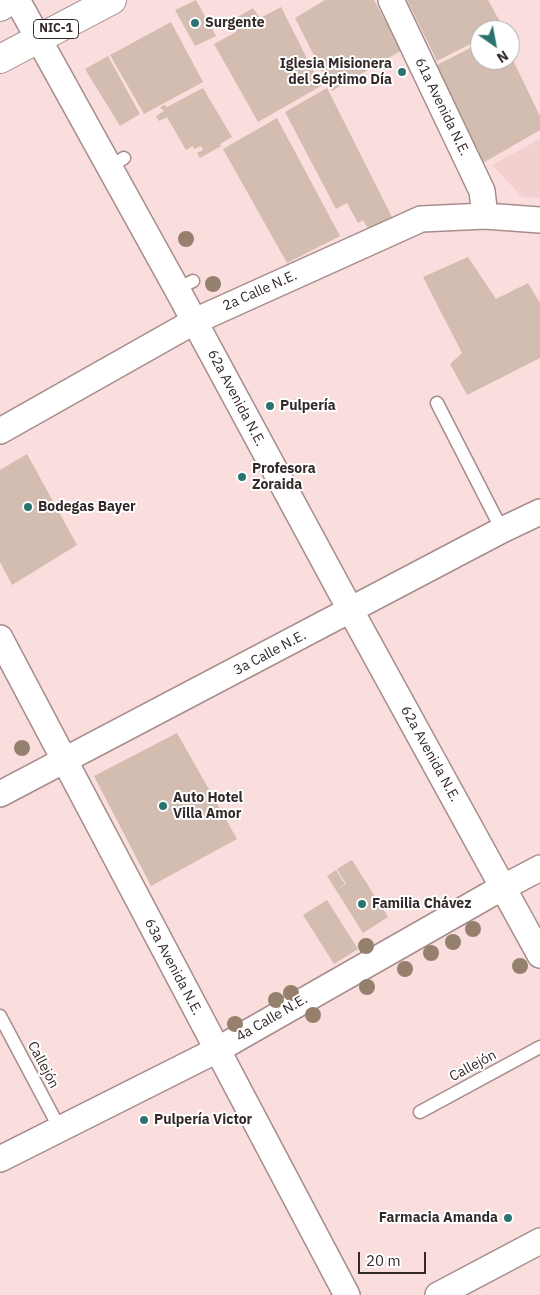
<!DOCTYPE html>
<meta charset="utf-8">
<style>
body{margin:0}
#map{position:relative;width:540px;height:1295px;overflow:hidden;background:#fadedd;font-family:"IBM Plex Sans",sans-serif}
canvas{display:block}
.north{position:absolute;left:470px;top:20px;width:50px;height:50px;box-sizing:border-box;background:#fff;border:1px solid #ada9a9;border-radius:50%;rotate:147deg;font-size:14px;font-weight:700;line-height:20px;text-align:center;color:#332928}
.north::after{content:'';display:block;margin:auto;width:18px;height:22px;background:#2a736e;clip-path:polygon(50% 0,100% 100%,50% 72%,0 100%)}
.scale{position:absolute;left:358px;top:1252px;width:68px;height:22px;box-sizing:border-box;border:2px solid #332928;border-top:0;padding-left:6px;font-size:15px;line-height:18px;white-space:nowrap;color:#332928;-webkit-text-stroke:4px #fff;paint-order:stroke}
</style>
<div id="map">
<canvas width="540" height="1295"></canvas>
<div class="north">N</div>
<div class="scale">20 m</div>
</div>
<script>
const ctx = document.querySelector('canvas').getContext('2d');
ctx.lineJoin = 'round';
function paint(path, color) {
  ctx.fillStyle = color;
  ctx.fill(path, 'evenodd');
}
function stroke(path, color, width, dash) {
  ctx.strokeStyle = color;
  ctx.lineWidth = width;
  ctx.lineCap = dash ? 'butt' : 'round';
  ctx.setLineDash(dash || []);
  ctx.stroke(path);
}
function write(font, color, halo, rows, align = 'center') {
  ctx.font = font + ' "IBM Plex Sans",sans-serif';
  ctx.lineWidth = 4;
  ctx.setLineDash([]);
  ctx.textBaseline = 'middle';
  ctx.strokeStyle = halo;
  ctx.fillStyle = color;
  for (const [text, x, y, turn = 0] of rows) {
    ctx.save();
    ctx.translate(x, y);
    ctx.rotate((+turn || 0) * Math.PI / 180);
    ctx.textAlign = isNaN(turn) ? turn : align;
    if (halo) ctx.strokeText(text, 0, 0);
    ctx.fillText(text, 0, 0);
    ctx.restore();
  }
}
paint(new Path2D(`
 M540,139V198L522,197L492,165Z`), '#f3d0cf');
paint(new Path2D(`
 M196,0L216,36L195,46L175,10Z
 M325,0H374L402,50L332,91L295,18Z
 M407,0H488L503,27L498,30H480V39L437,61Z
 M281,7L321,86L258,122L214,44L236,32L231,21L253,8L260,18Z
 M171,22L203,82L144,114L110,55Z
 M480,43V60H510V54L540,116V130L483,163L435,66Z
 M108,56L140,114L120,126L85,69Z
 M203,88L232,137L220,144L221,146L200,158L197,153L203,150L201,146L194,149L193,146L186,150L167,117L159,121L156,116L164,111L160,107L165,105L167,107Z
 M327,88L395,223L372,235L363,220L358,223L347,203L336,209L285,112Z
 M277,118L340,236L287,263L223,149Z
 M468,257L496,299L528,283L540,303V358L467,395L450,364L462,353L423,277Z
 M27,454L77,545L12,585L0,562V470Z
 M177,733L237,839L151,886L94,776Z
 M352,860L388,917L363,933L336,890L346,884L337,869Z
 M336,870L345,884L336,890L327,876Z
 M327,900L358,949L334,964L303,915Z`), '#d2bdb0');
const service = new Path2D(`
 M110,167L124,158
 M177,289L193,281
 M437,403L502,530
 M0,1016L60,1129
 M420,1112L540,1047`);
const minor = new Path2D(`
 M17,0L177,289L351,611L540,955
 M391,0L482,191L485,216
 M0,431L195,321L421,219L485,216L540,220
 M0,638L347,1295
 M0,794L502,530L540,512
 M0,1159L217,1050L489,895L540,868
 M438,1295L540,1241`);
const trunk = new Path2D(`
 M0,7L12,0
 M0,59L112,0`);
stroke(service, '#a68d8c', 15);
stroke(minor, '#a68d8c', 28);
stroke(trunk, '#a68d8c', 30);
stroke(service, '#fff', 12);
stroke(minor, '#fff', 25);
stroke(trunk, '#fff', 28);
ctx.fillStyle = '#94806c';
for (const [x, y] of [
 [186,239],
 [213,284],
 [22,748],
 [473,929],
 [453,942],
 [366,946],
 [431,953],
 [520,966],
 [405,969],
 [367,987],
 [291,993],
 [276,1000],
 [313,1015],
 [235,1024]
]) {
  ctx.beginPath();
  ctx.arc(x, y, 8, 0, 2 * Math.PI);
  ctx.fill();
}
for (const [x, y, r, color] of [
 [195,23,5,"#2a736e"],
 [402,72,5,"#2a736e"],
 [270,406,5,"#2a736e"],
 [242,477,5,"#2a736e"],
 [28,507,5,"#2a736e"],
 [163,806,5,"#2a736e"],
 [362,904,5,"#2a736e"],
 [144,1120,5,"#2a736e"],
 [508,1218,5,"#2a736e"]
]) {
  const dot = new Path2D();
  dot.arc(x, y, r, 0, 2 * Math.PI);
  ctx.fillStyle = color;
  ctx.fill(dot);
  stroke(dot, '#fff', 2);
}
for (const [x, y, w] of [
 [56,29,45]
]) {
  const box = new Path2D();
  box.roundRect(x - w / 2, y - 9.5, w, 19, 4);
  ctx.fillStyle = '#fff';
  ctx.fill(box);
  stroke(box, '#332928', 1);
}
write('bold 12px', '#332928', null, [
 ["NIC-1",56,29]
]);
write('bold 14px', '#332928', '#fff', [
 ["Surgente",205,23],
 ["Iglesia Misionera",392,64,"right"],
 ["del Séptimo Día",392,80,"right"],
 ["Pulpería",280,406],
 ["Profesora",252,469],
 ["Zoraida",252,485],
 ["Bodegas Bayer",38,507],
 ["Auto Hotel",173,798],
 ["Villa Amor",173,814],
 ["Familia Chávez",372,904],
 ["Pulpería Victor",154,1120],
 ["Farmacia Amanda",498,1218,"right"]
], 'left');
write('14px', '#332928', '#fff', [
 ["61a Avenida N.E.",442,107,64],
 ["2a Calle N.E.",260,291,-24],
 ["62a Avenida N.E.",236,398,62],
 ["3a Calle N.E.",270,653,-28],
 ["62a Avenida N.E.",430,754,61],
 ["63a Avenida N.E.",173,967,62],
 ["4a Calle N.E.",272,1018,-30],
 ["Callejón",43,1065,62],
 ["Callejón",473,1066,-28]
]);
</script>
